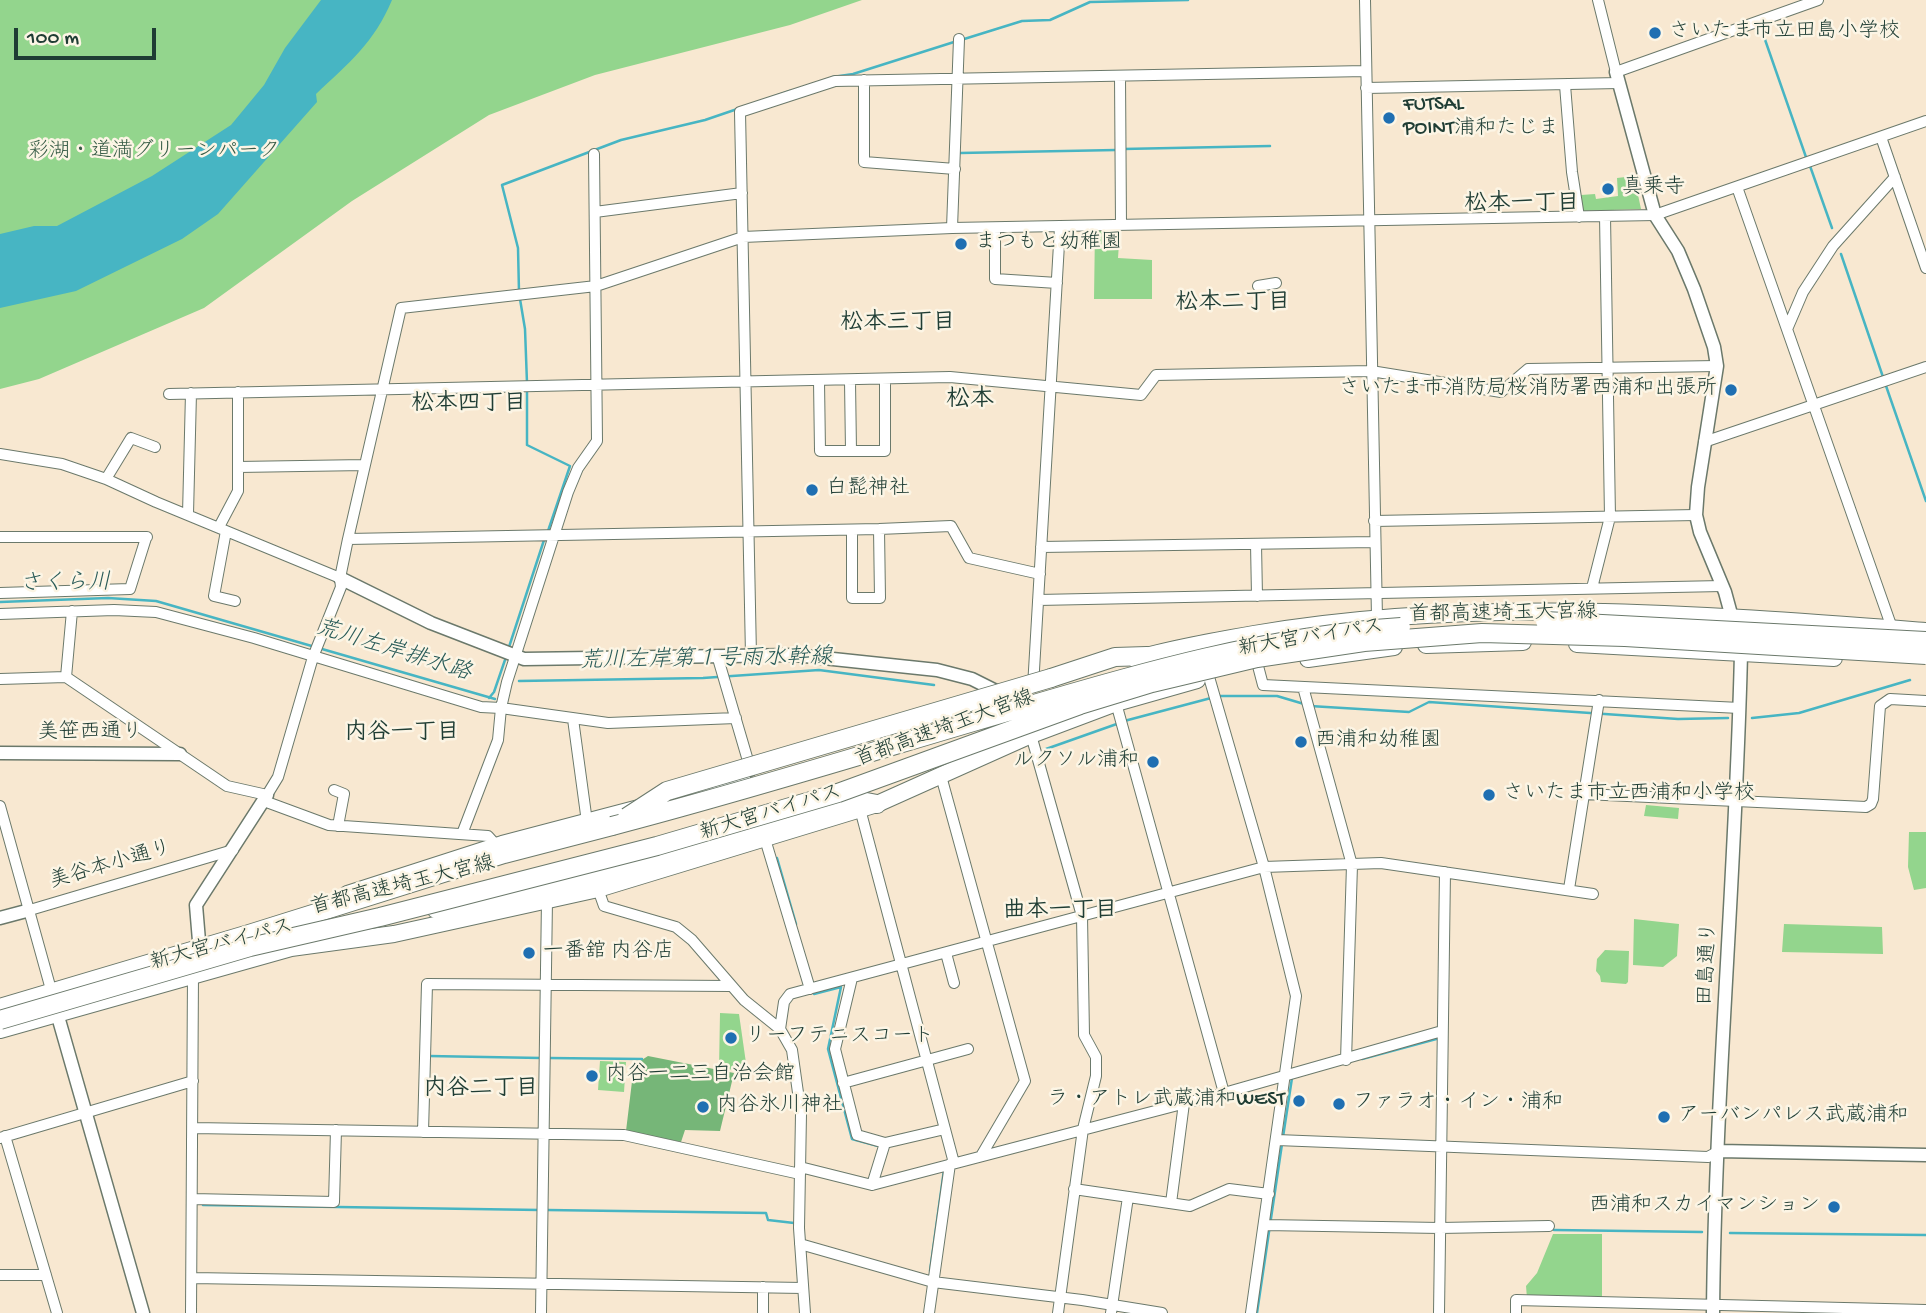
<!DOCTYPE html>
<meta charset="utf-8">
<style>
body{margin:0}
#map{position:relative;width:1926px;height:1313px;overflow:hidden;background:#f8e8d1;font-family:"Gochi Hand",sans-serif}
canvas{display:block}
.scale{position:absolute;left:14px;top:28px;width:142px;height:32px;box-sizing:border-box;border:4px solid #1f3d34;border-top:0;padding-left:9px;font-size:21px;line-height:24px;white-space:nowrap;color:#1f3d34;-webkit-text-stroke:5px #fcf5e5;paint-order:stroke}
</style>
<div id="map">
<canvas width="1926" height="1313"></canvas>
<div class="scale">100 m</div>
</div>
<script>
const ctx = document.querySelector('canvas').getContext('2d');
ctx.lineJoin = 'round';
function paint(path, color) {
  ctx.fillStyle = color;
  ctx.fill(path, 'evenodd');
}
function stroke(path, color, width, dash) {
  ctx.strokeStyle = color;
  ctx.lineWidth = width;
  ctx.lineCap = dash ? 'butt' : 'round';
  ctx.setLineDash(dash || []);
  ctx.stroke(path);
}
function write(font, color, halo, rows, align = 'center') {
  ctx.font = font + ' "Gochi Hand","Klee One",sans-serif';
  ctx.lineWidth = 5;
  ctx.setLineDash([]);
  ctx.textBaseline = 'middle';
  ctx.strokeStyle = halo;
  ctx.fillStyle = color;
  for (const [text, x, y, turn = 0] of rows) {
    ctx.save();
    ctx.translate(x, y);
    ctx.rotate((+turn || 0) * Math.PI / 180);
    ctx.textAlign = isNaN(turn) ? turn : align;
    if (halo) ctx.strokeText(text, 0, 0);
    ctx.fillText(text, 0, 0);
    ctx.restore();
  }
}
paint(new Path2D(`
 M0,0H862L790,25L595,75L489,115L352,201L204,308L39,379L0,389Z
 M1634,176L1641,209L1582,211L1581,195L1595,194L1596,199L1618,196L1617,178Z
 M1095,229H1120L1118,258L1152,260V299H1094Z
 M1646,805L1679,808L1678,819L1644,816Z
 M1909,832H1926V888L1914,890L1908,867Z
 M1634,919L1679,924L1677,956L1663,967L1633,965Z
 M1784,924L1882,927L1883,954L1782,952Z
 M1605,950L1629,951L1628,982L1626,984L1601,982L1600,976L1596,971L1597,959Z
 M720,1013L739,1014L746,1063L743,1070L719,1069Z
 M600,1061L626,1062L624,1092L598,1090Z
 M1553,1234H1602V1299L1527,1298L1526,1286L1537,1273Z`), '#93d58d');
paint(new Path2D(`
 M648,1056L734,1073L720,1131L685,1130L681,1142L626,1131L634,1065Z`), '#76b678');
paint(new Path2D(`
 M321,0H392C374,43 349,63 316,94L317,102L218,214L182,239L76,291L0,308V234L34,226H57L152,176L231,125L264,85L285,48Z`), '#47b5c3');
stroke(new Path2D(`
 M1762,31L1807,160
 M961,40L1022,21L1050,20L1090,2L1188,0
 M833,77L853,74L954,42
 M1123,149L1270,146
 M960,153L1116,150
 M1810,166L1832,228
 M1841,254L1883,377
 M519,292L518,248L502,185L621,140L705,120L790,91
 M520,299L525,329L527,383
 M1885,383L1926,501
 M527,389V445L570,466L548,531
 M0,602L108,598L156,601L495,699
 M509,647L545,537
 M519,681L703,678L819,670L934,685
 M1217,696H1277L1304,704
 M489,698L494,692L506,657
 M1310,706L1409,712L1429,702L1678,719L1728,718
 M1752,718L1799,713L1910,680
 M1046,749L1128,720L1211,698
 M777,858L796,924
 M813,992L814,994L841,987L828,1049L852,1139L878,1146
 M429,1056L541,1058
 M548,1058L642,1059
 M1362,1059L1440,1038
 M1283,1137L1292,1078
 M203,1205L540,1210
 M547,1210L766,1213L768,1220L794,1223
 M1554,1230L1702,1232
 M1730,1233L1926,1235
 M930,1271L944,1170
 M1257,1313L1282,1144`), '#47b5c3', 2.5);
const minor = new Path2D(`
 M1365,0L1377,617
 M1598,0L1616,72L1818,0
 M1120,76L1121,225
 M864,80V162L955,169
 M1565,85L1572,172L1579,217
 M1366,88L1619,83
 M1881,137L1926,268
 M1737,187L1892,628
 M595,212L742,193
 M952,228L959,39
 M995,228V279L1057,283
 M1258,286L1276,283
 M1788,327L1803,292L1833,246L1895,177
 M819,381L820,451H885V380
 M850,381L851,451
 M169,394L950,377L1141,395L1156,375L1371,371L1501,392L1528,369L1717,366
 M1704,442L1926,367
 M0,454L62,464L106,479L156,502L340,578
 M238,467L365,465
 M106,479L131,438L155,447
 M188,514L191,393
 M1374,521L1696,515
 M219,527L238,491V392
 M852,530V598H880L879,529
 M226,531L214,596L235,601
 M0,537H147
 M348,539L879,529L951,526L969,558L1040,574
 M1256,544L1257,596
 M1041,547L1374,542
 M1592,588L1610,517L1605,216
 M0,593L130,589L146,538
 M1038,600L1722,586
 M0,614L114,610L156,612L254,638L481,707L501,708L608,723L736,718
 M717,655L751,771
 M751,655L740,112L835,81L1366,71
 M1258,666L1263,685L1740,708
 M66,677L72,611
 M1209,677L1264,867L1296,996L1251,1313
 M0,679L66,677L227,786L267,795L278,777L313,657L341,587L340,578L348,539L401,308L596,286L743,237L952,228L1655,215L1926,121
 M1033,687L1060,227
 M1303,687L1352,865L1346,1060
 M1116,703L1224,1093
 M573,719L587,822
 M1031,735L1082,916L1084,1035L1096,1057V1076L1083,1129L1058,1313
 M941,776L1025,1081L981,1156
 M334,790L344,794L338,826
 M1584,794L1866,807L1871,804L1873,799L1880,706L1890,699L1926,701
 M264,801L329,825L488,836L497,846
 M0,806L50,986
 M860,809L954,1163
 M462,834L498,740L501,708L507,682L568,492L578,468L597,441L594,154
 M765,839L810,989
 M598,889L604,906L676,927L692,940L744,1000L780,1029L792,1050L801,1114L799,1228L805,1313
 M1569,889L1599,700
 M30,910L233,850
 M946,953L954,983
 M852,978L835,1049L857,1135L885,1143L945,1129
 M780,1029L784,1002L790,994L1264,867L1381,863L1593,894
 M843,1083L968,1049
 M193,1128L624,1135L800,1174
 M423,1132L427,984L731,986
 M5,1136L57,1313
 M0,1138L193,1081
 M1277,1140L1708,1157L1719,1151
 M800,1167L872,1185L1224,1093L1442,1031
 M872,1185L885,1143
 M1074,1189L1190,1206L1229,1189L1269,1194
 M192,1199L334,1202L336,1130
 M1171,1203L1184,1103
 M1265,1225L1440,1228L1549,1226
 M800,1244L933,1282L1082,1300L1162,1313
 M0,1275H46
 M192,1278L803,1288
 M191,1313L193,974
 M541,1313L547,900
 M763,1313V1287
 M929,1313L950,1164
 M1111,1313L1128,1197
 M1439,1313L1445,872
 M1516,1313V1300L1926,1310`);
const tertiary = new Path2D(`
 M1616,72L1655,215L1678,251L1694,289L1714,347L1717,366L1698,487L1696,515L1700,532L1725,592L1734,625
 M340,578L431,623L524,659L795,655L937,670L972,679L1004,695
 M0,753L180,754
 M0,918L30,910
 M199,941L196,905L267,795
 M57,1013L143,1313
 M1719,1151L1926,1155
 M1713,1313C1715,1093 1736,873 1741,653L1739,646`);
const trunk = new Path2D(`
 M1577,644L1834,658
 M1426,645L1523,642
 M1135,659C1174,648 1214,641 1254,634C1476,596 1703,614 1926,631
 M1308,659L1394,647
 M347,894L502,844L658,803L742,778
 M0,1030L291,948L394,934L598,889L877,804L1031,735L1116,703L1197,680`);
const motorway = new Path2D(`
 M1051,678L1115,657L1147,656
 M436,909L471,904L661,857L856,800L877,804
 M0,1008L249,934L504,854L612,826`);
stroke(minor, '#6b796b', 12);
stroke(tertiary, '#6b796b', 15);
stroke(trunk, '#6b796b', 18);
stroke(motorway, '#6b796b', 20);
stroke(minor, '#fff', 10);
stroke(tertiary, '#fff', 12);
stroke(trunk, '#fff', 16);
stroke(motorway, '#fff', 18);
const motorwayBridge = new Path2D(`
 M1545,621L1926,641
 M627,817L667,791L1051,678
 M612,826C747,791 880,749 1014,710C1141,672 1268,636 1401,627
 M0,1020L250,947L380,917L657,846L838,793L1080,705L1152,683L1257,658L1364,642L1482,633L1625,637L1926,655`);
stroke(motorwayBridge, '#6b796b', 20, []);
stroke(motorwayBridge, '#fff', 18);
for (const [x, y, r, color] of [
 [1655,33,7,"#1f6fb2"],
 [1389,118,7,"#1f6fb2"],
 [1608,189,7,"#1f6fb2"],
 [961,244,7,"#1f6fb2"],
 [1731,390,7,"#1f6fb2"],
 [812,490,7,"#1f6fb2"],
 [1301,742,7,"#1f6fb2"],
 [1153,762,7,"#1f6fb2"],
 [1489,795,7,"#1f6fb2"],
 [529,953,7,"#1f6fb2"],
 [731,1038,7,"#1f6fb2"],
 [592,1076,7,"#1f6fb2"],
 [1299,1101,7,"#1f6fb2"],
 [1339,1104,7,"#1f6fb2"],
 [703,1107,7,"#1f6fb2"],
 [1664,1117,7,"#1f6fb2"],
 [1834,1207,7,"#1f6fb2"]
]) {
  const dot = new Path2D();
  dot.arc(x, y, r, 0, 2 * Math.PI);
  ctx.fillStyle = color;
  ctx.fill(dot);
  stroke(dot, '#fcf5e5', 2.5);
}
write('21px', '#1f3d34', '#fcf5e5', [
 ["さいたま市立田島小学校",1669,33],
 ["FUTSAL",1403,106],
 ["POINT浦和たじま",1403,130],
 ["真乗寺",1622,189],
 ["まつもと幼稚園",975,244],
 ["さいたま市消防局桜消防署西浦和出張所",1717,390,"right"],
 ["白髭神社",826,490],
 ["西浦和幼稚園",1315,742],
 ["ルクソル浦和",1139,762,"right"],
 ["さいたま市立西浦和小学校",1503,795],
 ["一番舘 内谷店",543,953],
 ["リーフテニスコート",745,1038],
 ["内谷一二三自治会館",606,1076],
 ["ラ・アトレ武蔵浦和WEST",1285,1101,"right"],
 ["ファラオ・イン・浦和",1353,1104],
 ["内谷氷川神社",717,1107],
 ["アーバンパレス武蔵浦和",1678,1117],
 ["西浦和スカイマンション",1820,1207,"right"]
], 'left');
write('21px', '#365b46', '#fcf5e5', [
 ["彩湖・道満グリーンパーク",154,153]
]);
write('21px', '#1f3d34', '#fcf5e5', [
 ["首都高速埼玉大宮線",1503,615,-1],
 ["新大宮バイパス",1311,639,-9],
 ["首都高速埼玉大宮線",945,730,-20],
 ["美笹西通り",90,734],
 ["新大宮バイパス",771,814,-17],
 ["美谷本小通り",111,866,-16],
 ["首都高速埼玉大宮線",403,887,-14],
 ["新大宮バイパス",222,946,-15],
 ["田島通り",1709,964,-87]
]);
write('bold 23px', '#1f3d34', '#fcf5e5', [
 ["松本一丁目",1522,205],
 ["松本二丁目",1233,304],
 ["松本三丁目",898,324],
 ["松本四丁目",469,405],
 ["内谷一丁目",402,734],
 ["曲本一丁目",1060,912],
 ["内谷二丁目",481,1090]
]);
write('italic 23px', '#295b58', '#fcf5e5', [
 ["さくら川",65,585,-1],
 ["荒川左岸排水路",393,652,17],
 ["荒川左岸第１号雨水幹線",706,661,-1]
]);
write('bold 24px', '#1f3d34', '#fcf5e5', [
 ["松本",970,401]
]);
</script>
